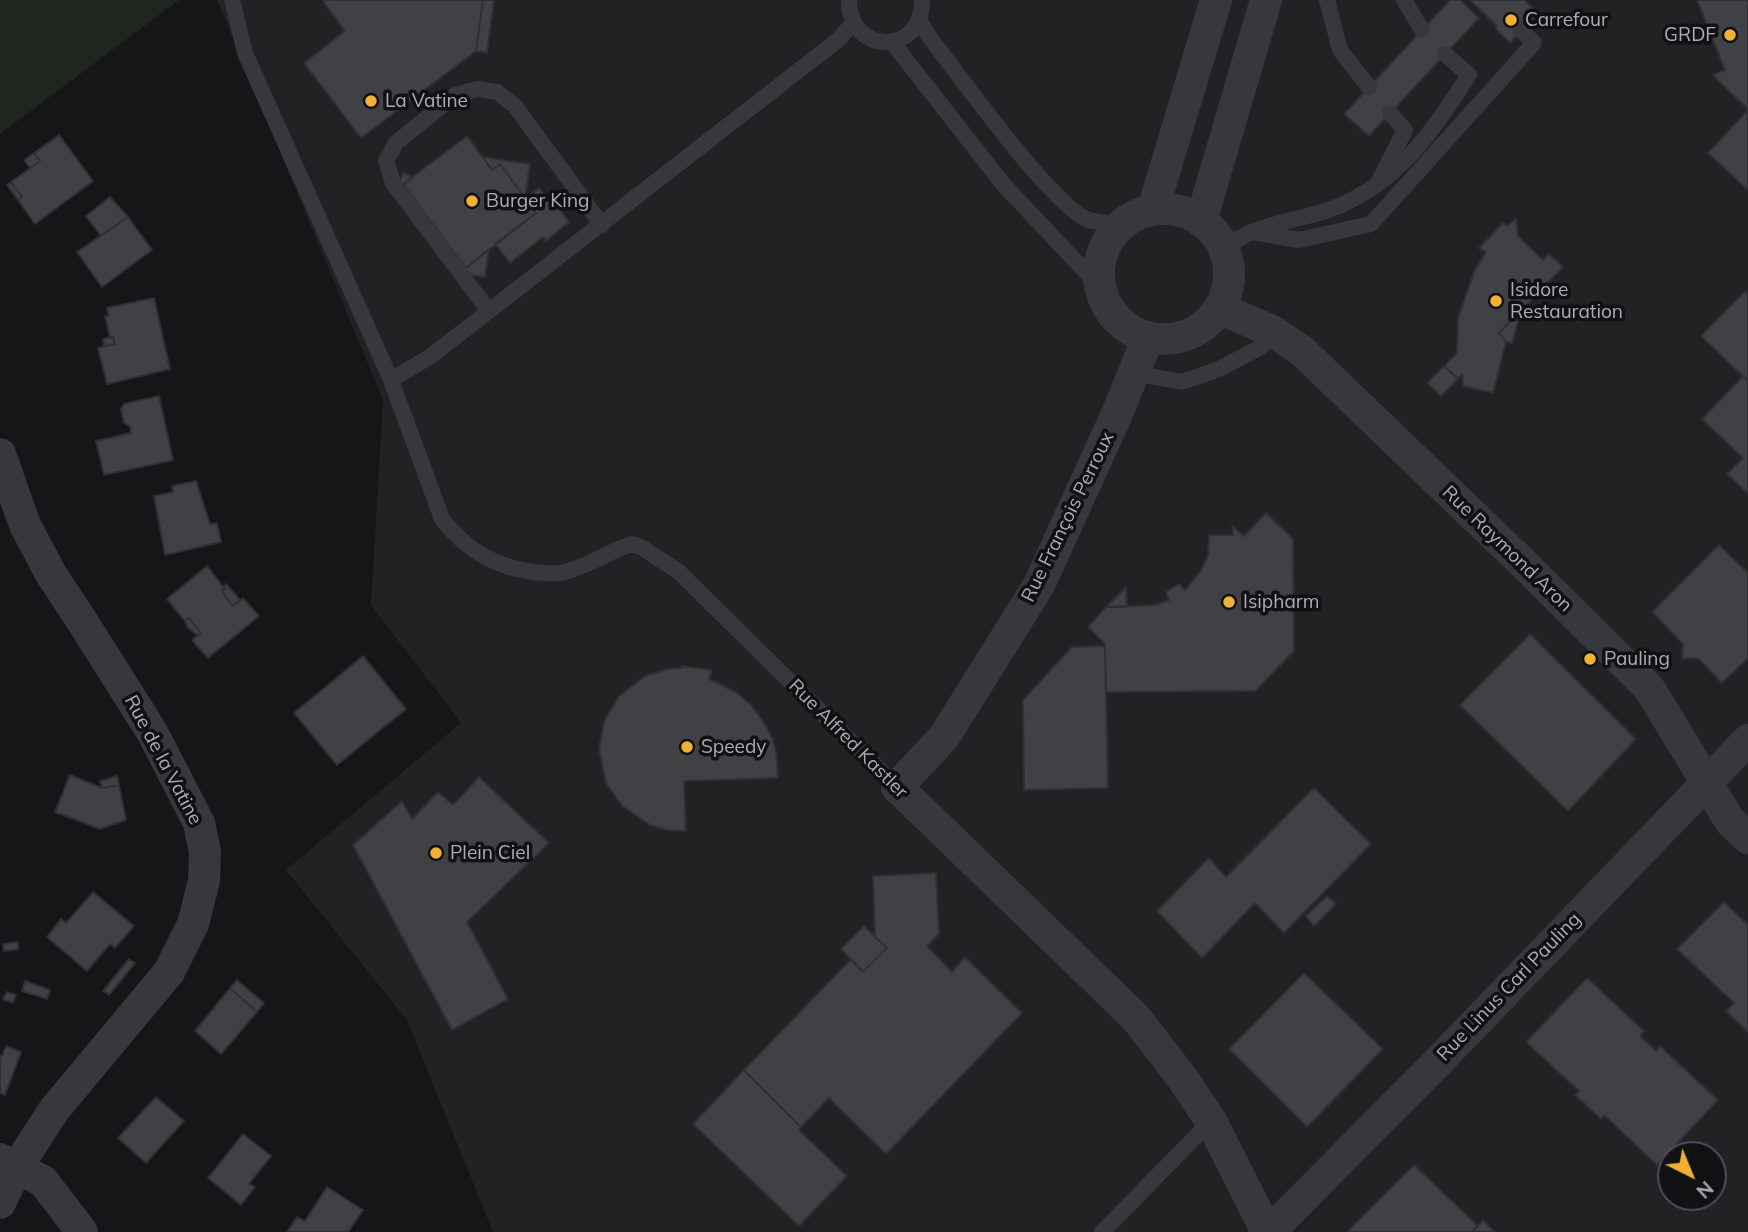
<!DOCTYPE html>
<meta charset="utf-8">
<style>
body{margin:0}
#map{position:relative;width:1748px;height:1232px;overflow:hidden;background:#161618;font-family:Mulish,sans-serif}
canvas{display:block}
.north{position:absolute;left:1657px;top:1141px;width:70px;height:70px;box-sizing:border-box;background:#111113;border:2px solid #4d4f55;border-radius:50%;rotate:137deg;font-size:19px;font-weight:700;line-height:28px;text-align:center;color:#a8adb8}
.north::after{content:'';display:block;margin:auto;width:24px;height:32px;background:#f2b134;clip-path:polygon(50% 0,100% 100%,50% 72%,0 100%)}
</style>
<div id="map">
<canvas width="1748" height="1232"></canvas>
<div class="north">N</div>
</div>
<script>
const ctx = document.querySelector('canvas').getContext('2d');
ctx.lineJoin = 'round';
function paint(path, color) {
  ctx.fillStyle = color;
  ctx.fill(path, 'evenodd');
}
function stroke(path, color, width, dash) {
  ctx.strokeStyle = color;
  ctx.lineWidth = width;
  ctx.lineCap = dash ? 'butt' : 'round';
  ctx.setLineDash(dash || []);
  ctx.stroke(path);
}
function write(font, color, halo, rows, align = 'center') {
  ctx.font = font + ' Mulish,sans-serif';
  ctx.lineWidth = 7;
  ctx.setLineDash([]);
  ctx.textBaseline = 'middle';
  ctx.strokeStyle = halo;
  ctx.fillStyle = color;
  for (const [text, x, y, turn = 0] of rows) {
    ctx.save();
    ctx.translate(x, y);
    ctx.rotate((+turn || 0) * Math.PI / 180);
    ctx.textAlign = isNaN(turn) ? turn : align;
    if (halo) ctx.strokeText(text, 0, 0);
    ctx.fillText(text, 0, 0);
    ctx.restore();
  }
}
paint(new Path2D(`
 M217,0H1748V1232H493L407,1020L286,870L461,723L371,605L383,400ZM1671,1155H1713V1197H1671Z`), '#222225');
paint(new Path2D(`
 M0,0H179L0,134Z`), '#1e261f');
const building = new Path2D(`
 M322,0H483L476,51L361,138L304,63L345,31Z
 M483,0H494L487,53L476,51Z
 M1450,0H1460L1479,18L1369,136L1344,114Z
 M1470,0H1524L1538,13L1510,43L1495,28L1497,26Z
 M1697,0H1748V109L1712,75L1725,70Z
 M1748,110V190L1708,153Z
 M59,135L93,181L35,224L18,200L22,197L11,182L40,161L34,153Z
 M467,136L492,170L500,164L536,213L466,268L403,184Z
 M34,153L40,161L30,168L24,160Z
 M483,157L530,164L525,198L500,164L492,170Z
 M403,173L413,177L395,194Z
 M11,182L22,197L18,200L7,185Z
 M539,188L550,202L553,200L569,222L546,241L543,237L510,263L495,244L536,213L525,199Z
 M110,197L128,217L101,236L86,216Z
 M128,217L152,250L102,287L77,252Z
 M1516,219L1518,236L1543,260L1549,254L1563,267L1499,333L1506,342L1493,393L1463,386L1462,374L1458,379L1444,366L1457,353L1458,318L1475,270L1486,252L1479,248L1503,223L1507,226Z
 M489,249L485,277L453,273L466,268Z
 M1745,291L1748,294V381L1701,336Z
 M154,298L170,369L107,384L98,348L115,344L113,337L110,338L105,316H109L107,308Z
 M1521,311L1512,343L1506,342L1499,333Z
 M110,337H113L115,344L104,346L103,339Z
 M1444,366L1458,379L1441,396L1427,383Z
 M1743,376L1748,381V494L1727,474L1743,458L1702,419Z
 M159,396L173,460L104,475L96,441L131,433L130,426L124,423L121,409L124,404Z
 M196,481L210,524L217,523L221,542L165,555L154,496L173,492L172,486Z
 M1266,513L1293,539L1294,651L1255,691L1106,692L1105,644L1088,627L1106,607L1155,605L1169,600L1166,592L1179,584L1185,590L1200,572L1208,556L1209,535H1233L1232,526L1244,536Z
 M1719,545L1748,573V658L1722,683L1698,658L1682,659L1683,644L1652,612Z
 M207,566L225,589L222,591L233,606L243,598L259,616L208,658L192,640L201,633L189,618L185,621L167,599Z
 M226,584L240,600L233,606L222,591Z
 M1126,587L1127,607H1106Z
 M189,618L201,633L198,636L188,628L185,621Z
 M1530,634L1636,739L1568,811L1460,705Z
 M1105,646L1108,788L1024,790L1023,700L1072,647Z
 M363,656L406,709L337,765L294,713Z
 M681,666L712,670L709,679L736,692L751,705L763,721L772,738L776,751L778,778L684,781L686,831L667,830L650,825L622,806L606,783L599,749L604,722L618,697L645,676L667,669L682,668Z
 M70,775L102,788L119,785L126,820L100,829L55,812Z
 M117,776L119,785L102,788L100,781Z
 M479,777L549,843L467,922L508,999L452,1030L353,845L402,801L412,819L438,792L453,805Z
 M1314,788L1371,844L1284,933L1255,903L1202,958L1157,911L1209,858L1226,877Z
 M936,873L939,934L927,946L952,972L965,957L1022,1013L886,1154L829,1098L801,1127L744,1070L851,959L863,972L887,948L875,937L873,876Z
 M93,892L134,926L115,948L110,944L87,971L47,937L61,919L66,923Z
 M1327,896L1336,904L1314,926L1306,916Z
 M1724,902L1748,925V1032L1726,1011L1734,1003L1677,949Z
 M864,926L887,948L863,972L841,949Z
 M18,942V949L4,951L3,944Z
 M129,959L135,963L109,995L103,991Z
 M1304,973L1383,1049L1307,1127L1229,1049Z
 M1587,978L1644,1031L1640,1036L1656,1051L1660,1046L1718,1100L1657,1165L1604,1115L1601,1119L1575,1095L1579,1091L1526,1042Z
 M237,980L264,1003L257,1012L230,988Z
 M25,981L50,990L47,999L22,991Z
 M230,988L257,1012L221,1054L195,1031Z
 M7,992L16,995L13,1003L3,999Z
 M6,1046L21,1052L5,1095L0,1093V1056H2Z
 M744,1070L801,1127L799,1130L847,1176L799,1226L693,1124Z
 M156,1097L184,1121L146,1163L118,1138Z
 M243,1134L271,1156L249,1184L255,1187L241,1205L208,1178Z
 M1414,1165L1478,1226L1472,1232H1347Z
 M327,1187L363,1210L348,1232H287L297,1217L305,1221Z
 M1483,1220L1495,1232H1472Z`);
paint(building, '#404145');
stroke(building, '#303034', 2);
stroke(new Path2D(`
 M232,0L245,53L391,380L442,519C466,550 495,567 533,572C542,573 552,574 561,573C585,568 608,552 631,544L641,547L679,572L897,787
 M849,0C849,56 923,56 922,0
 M1327,0L1340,50L1369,87
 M1404,0L1422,30
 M919,20L930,38C958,73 1054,209 1089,220C1099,223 1111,223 1121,224
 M892,42L1003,184L1100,287
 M1380,179L1405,130L1390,113
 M1252,232L1299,240L1371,224L1534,43L1521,30
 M1223,247C1233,242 1242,236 1252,232C1278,221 1308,218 1334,208C1399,182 1432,132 1469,75L1445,54
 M489,311L393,183L386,161L396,143L455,95L478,89L497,92L515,106L602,225
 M1133,373L1182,382L1219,369L1261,347L1274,332
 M391,380L431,356L838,40L853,23
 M1102,1232L1211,1121`), '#37383d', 16);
stroke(new Path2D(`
 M1153,209L1216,0
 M1099 274a65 65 0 1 1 130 0a65 65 0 1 1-130 0Z
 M1201,221L1266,0
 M1219,308L1274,332L1302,351L1527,567L1649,688L1730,821L1748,838
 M1148,338L1116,416L1039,585L944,737L897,787L1136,1018L1183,1079L1211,1121L1267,1232
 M0,454L25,525L51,574L82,621L152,732L199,823L205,852L204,881L193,924L169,972L54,1110L17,1167L0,1203
 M0,1159L43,1181L82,1232
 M1266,1230L1281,1220L1433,1067L1748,740`), '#37383d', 32);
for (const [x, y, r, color] of [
 [1511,20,7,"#f2b134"],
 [1730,35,7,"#f2b134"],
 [371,101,7,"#f2b134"],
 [472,201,7,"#f2b134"],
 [1496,301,7,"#f2b134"],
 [1229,602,7,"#f2b134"],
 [1590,659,7,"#f2b134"],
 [687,747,7,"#f2b134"],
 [436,853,7,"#f2b134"]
]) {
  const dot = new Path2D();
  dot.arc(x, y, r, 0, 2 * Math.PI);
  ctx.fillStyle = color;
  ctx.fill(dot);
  stroke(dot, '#111113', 2.5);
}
write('19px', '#a8adb8', '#111113', [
 ["Carrefour",1525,20],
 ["GRDF",1716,35,"right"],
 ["La Vatine",385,101],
 ["Burger King",486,201],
 ["Isidore",1510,290],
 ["Restauration",1510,312],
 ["Isipharm",1243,602],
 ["Pauling",1604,659],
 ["Speedy",701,747],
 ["Plein Ciel",450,853]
], 'left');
write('19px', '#a8adb8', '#111113', [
 ["Rue François Perroux",1068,517,-64],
 ["Rue Raymond Aron",1507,549,44],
 ["Rue Alfred Kastler",848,739,45],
 ["Rue de la Vatine",163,760,62],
 ["Rue Linus Carl Pauling",1509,987,-46]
]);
</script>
